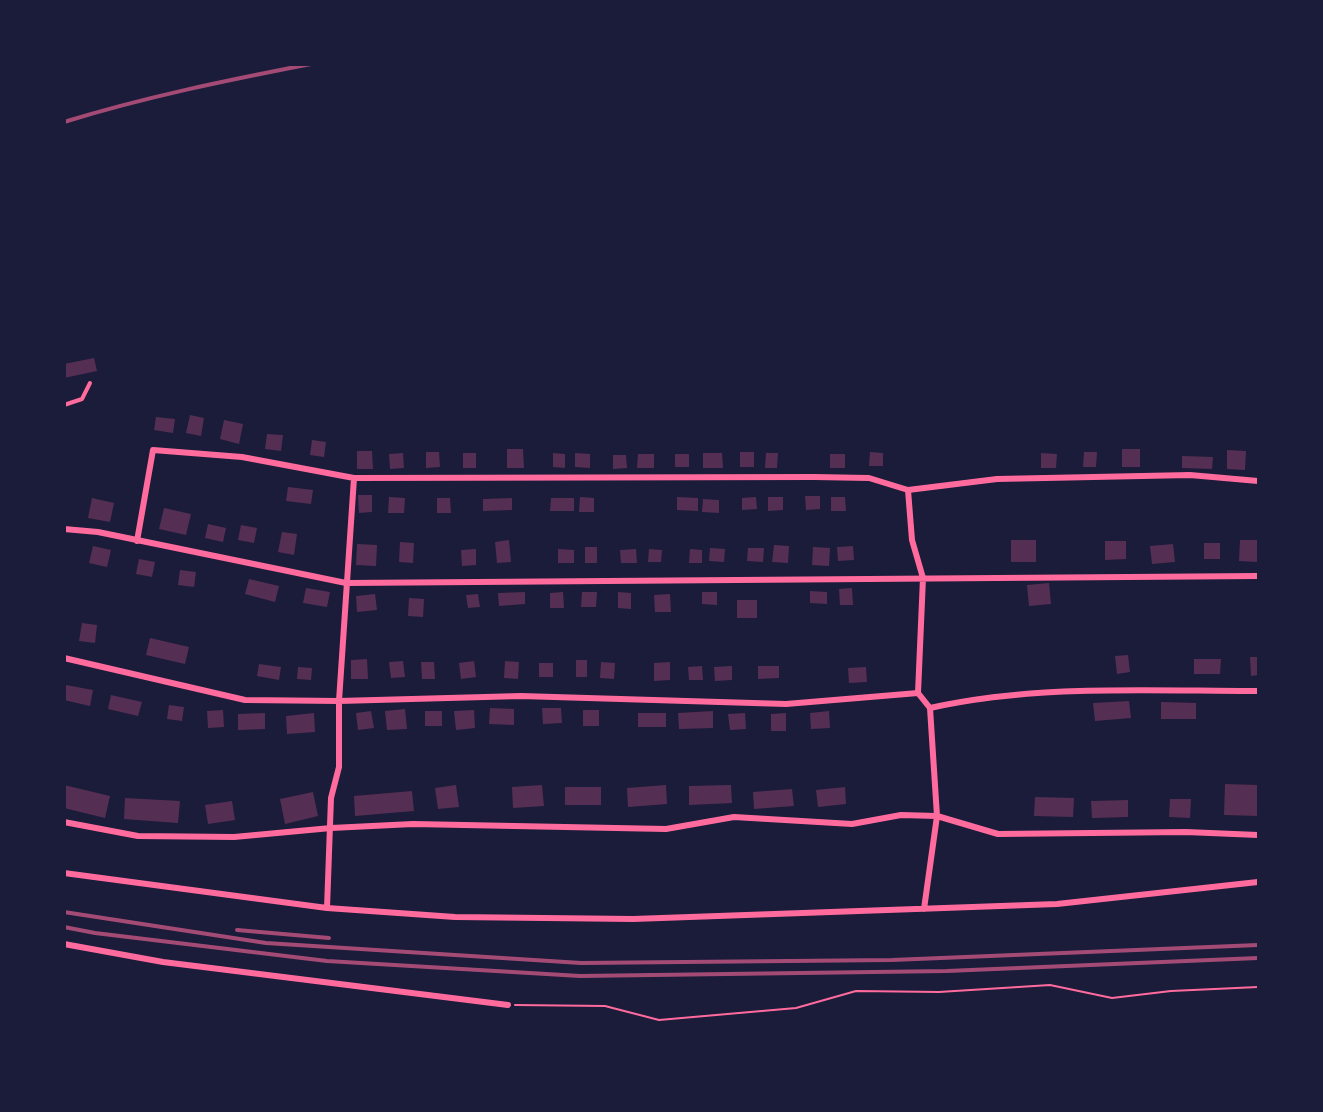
<!DOCTYPE html>
<style>
body{margin:0}
#map{position:relative;width:1323px;height:1112px;overflow:hidden;background:#1b1b3a;font-family:"Golos Text",sans-serif}
canvas{display:block}
.frame{position:absolute;inset:0;border:66px solid #1b1b3a;pointer-events:none}
</style>
<div id="map">
<canvas width="1323" height="1112"></canvas>
<div class="frame"></div>
</div>
<script>
const ctx = document.querySelector('canvas').getContext('2d');
ctx.lineJoin = 'round';
function paint(path, color) {
  ctx.fillStyle = color;
  ctx.fill(path, 'evenodd');
}
function stroke(path, color, width, dash) {
  ctx.strokeStyle = color;
  ctx.lineWidth = width;
  ctx.lineCap = dash ? 'butt' : 'round';
  ctx.setLineDash(dash || []);
  ctx.stroke(path);
}
paint(new Path2D(`
 M94,358L97,371L64,378V364Z
 M190,415L204,418L201,436L186,433Z
 M156,417L175,419L173,433L154,430Z
 M224,420L243,424L239,444L220,439Z
 M267,434L283,435L281,451L265,449Z
 M312,440L326,442L324,457L310,455Z
 M507,449H523L524,468H507Z
 M1122,449H1140V467H1122Z
 M1227,450L1246,451L1245,470L1227,469Z
 M357,451H372L373,469H357Z
 M426,452H439L440,467L426,468Z
 M740,452H754V467H740Z
 M870,452L883,453V466H869Z
 M1084,452H1097L1096,467H1083Z
 M403,453L404,468L390,469L389,454Z
 M463,453H476V468H463Z
 M553,453L565,454V468L553,467Z
 M575,453L590,454V468L575,467Z
 M703,453H722L723,468H703Z
 M766,453H778L777,468H765Z
 M1041,453L1057,454L1056,468H1041Z
 M638,454H654V468H637Z
 M675,454H689V467H675Z
 M830,454H845V468H830Z
 M613,455H626L627,468L613,469Z
 M1182,456L1213,457L1212,469L1182,468Z
 M288,487L313,490L311,504L286,501Z
 M358,495H372V512L359,513Z
 M805,496H820V509L806,510Z
 M389,497L405,498L404,513H388Z
 M580,497L594,498V512H579Z
 M677,497L698,498V511L677,510Z
 M756,497L757,509L742,510V498Z
 M768,497H783V510L768,511Z
 M831,497H845L846,511H831Z
 M92,498L114,503L110,522L88,518Z
 M437,498H450L451,513H437Z
 M512,498V510L483,511V499Z
 M551,498H574V511H550Z
 M703,499L719,500V513L702,512Z
 M164,508L191,514L186,535L159,529Z
 M208,524L226,528L223,542L205,538Z
 M241,525L257,528L254,543L238,540Z
 M282,532L297,534L294,555L278,552Z
 M509,540L511,562L497,563L495,542Z
 M1011,540H1036V562H1011Z
 M1240,540H1258V562L1239,561Z
 M1105,541H1126V559L1105,560Z
 M400,542L414,543L413,563L399,562Z
 M1204,543H1220V559H1204Z
 M357,544L377,545L376,566L356,565Z
 M1173,544L1175,562L1152,564L1150,546Z
 M774,545L789,546L788,563L772,562Z
 M93,546L111,550L107,567L89,563Z
 M853,546L854,560L838,561L837,547Z
 M585,547H597V563H585Z
 M813,547L830,548L829,566L812,565Z
 M710,548L725,549L724,562L709,561Z
 M748,548H764L763,562L747,561Z
 M476,549V565L462,566L461,550Z
 M558,549L574,550V563H558Z
 M636,549L637,563H621L620,550Z
 M649,549L662,550L661,562H648Z
 M690,549L702,550V563H689Z
 M139,559L155,562L152,577L136,574Z
 M180,570L196,572L194,587L178,585Z
 M249,579L279,586L275,602L245,594Z
 M1049,583L1051,604L1029,606L1027,585Z
 M306,588L330,592L327,607L303,603Z
 M852,588L853,605H840L839,589Z
 M810,591L827,592V604L810,603Z
 M525,592V604L499,606L498,593Z
 M563,592L564,608H550V593Z
 M582,592H597L596,607H581Z
 M618,592L631,593V609L618,608Z
 M702,592H717V605L702,604Z
 M375,594L377,610L357,612L356,596Z
 M478,594L480,607L468,608L466,595Z
 M670,594L671,612H655L654,595Z
 M409,598L424,599L423,617L408,616Z
 M737,600H757V618H737Z
 M82,623L97,625L95,643L79,641Z
 M150,638L189,647L185,664L146,655Z
 M1128,655L1130,672L1117,674L1115,656Z
 M1250,657H1258V675L1251,676Z
 M367,659L368,679H351V660Z
 M1194,659H1221L1220,674H1194Z
 M576,660H587V677H576Z
 M403,661L405,677L391,678L389,662Z
 M474,661L476,677L461,679L459,663Z
 M505,661L519,662L518,679L504,678Z
 M421,662H434L435,679H422Z
 M601,662L615,663L614,679L600,678Z
 M670,662V680L654,681V663Z
 M539,663H553V677H539Z
 M259,664L281,667L279,680L257,676Z
 M702,666L703,680H689L688,667Z
 M732,666V680L715,681L714,667Z
 M758,666H779V678L758,679Z
 M298,667L312,668L311,680L297,679Z
 M866,667L867,682L849,683L848,668Z
 M66,685L93,690L90,706L64,700Z
 M111,695L142,702L138,716L108,709Z
 M1129,701L1131,718L1095,721L1093,703Z
 M1161,702L1196,703V719H1161Z
 M169,705L184,707L182,721L167,719Z
 M490,708L514,709V725L489,724Z
 M542,708H561L562,723L543,724Z
 M405,709L407,729L387,730L385,711Z
 M223,710L224,727L208,728L207,711Z
 M474,710L475,728L456,730L454,711Z
 M583,710H599V726H583Z
 M371,711L374,728L358,730L356,713Z
 M425,711H442V726H425Z
 M713,711V728L679,729L678,713Z
 M829,711L830,728L811,729L810,713Z
 M265,713V729L238,730V714Z
 M314,713L315,732L287,734L286,716Z
 M638,713H666V727H638Z
 M745,713L746,729L730,730L728,714Z
 M786,713V731H771V714Z
 M1225,784L1258,785V816L1224,815Z
 M64,785L110,796L105,818L64,808Z
 M456,785L459,807L438,809L435,788Z
 M542,785L544,806L513,808L512,787Z
 M666,785L667,804L628,807L627,788Z
 M731,785L732,803L689,805V786Z
 M565,787H601V805H565Z
 M845,787L846,804L818,807L816,790Z
 M792,789L794,806L754,809L753,792Z
 M412,791L414,811L355,816L354,796Z
 M313,792L318,816L285,824L280,799Z
 M1035,797L1074,798L1073,817L1034,816Z
 M125,798L180,801L178,823L124,819Z
 M1170,799H1191L1190,818L1169,817Z
 M1128,800V817L1092,818L1091,801Z
 M232,801L235,820L208,824L205,805Z`), '#542f53');
stroke(new Path2D(`
 M515,1005L605,1006L659,1020L796,1008L856,991L939,992L1050,985L1112,998L1171,991L1258,987`), '#ff6b9d', 2);
stroke(new Path2D(`
 M64,405L82,399L90,383`), '#ff6b9d', 4);
stroke(new Path2D(`
 M908,490L912,540L923,578L918,693L930,708L937,816L924,909
 M64,529L98,532L346,583L1258,576
 M137,541L153,450L242,457L354,478L814,477L869,478L908,490L997,479L1190,475L1258,481
 M64,658L245,700L339,701L521,696L786,704L918,693
 M930,708C1038,684 1149,691 1258,691
 M64,822L138,836L234,837L331,828L413,824L666,829L734,817L852,824L901,815L937,816L998,834L1186,832L1258,835
 M64,873L327,908L455,917L633,919L1057,904L1258,882
 M327,908L331,798L339,767V701L354,478
 M64,944L163,962L508,1005`), '#ff6b9d', 6);
stroke(new Path2D(`
 M64,122C145,97 228,80 311,64
 M64,912L266,943L581,963L892,960L1258,945
 M64,927L95,933L327,961L580,976L947,971L1258,958
 M237,930L329,938`), '#a44b75', 4);
</script>
